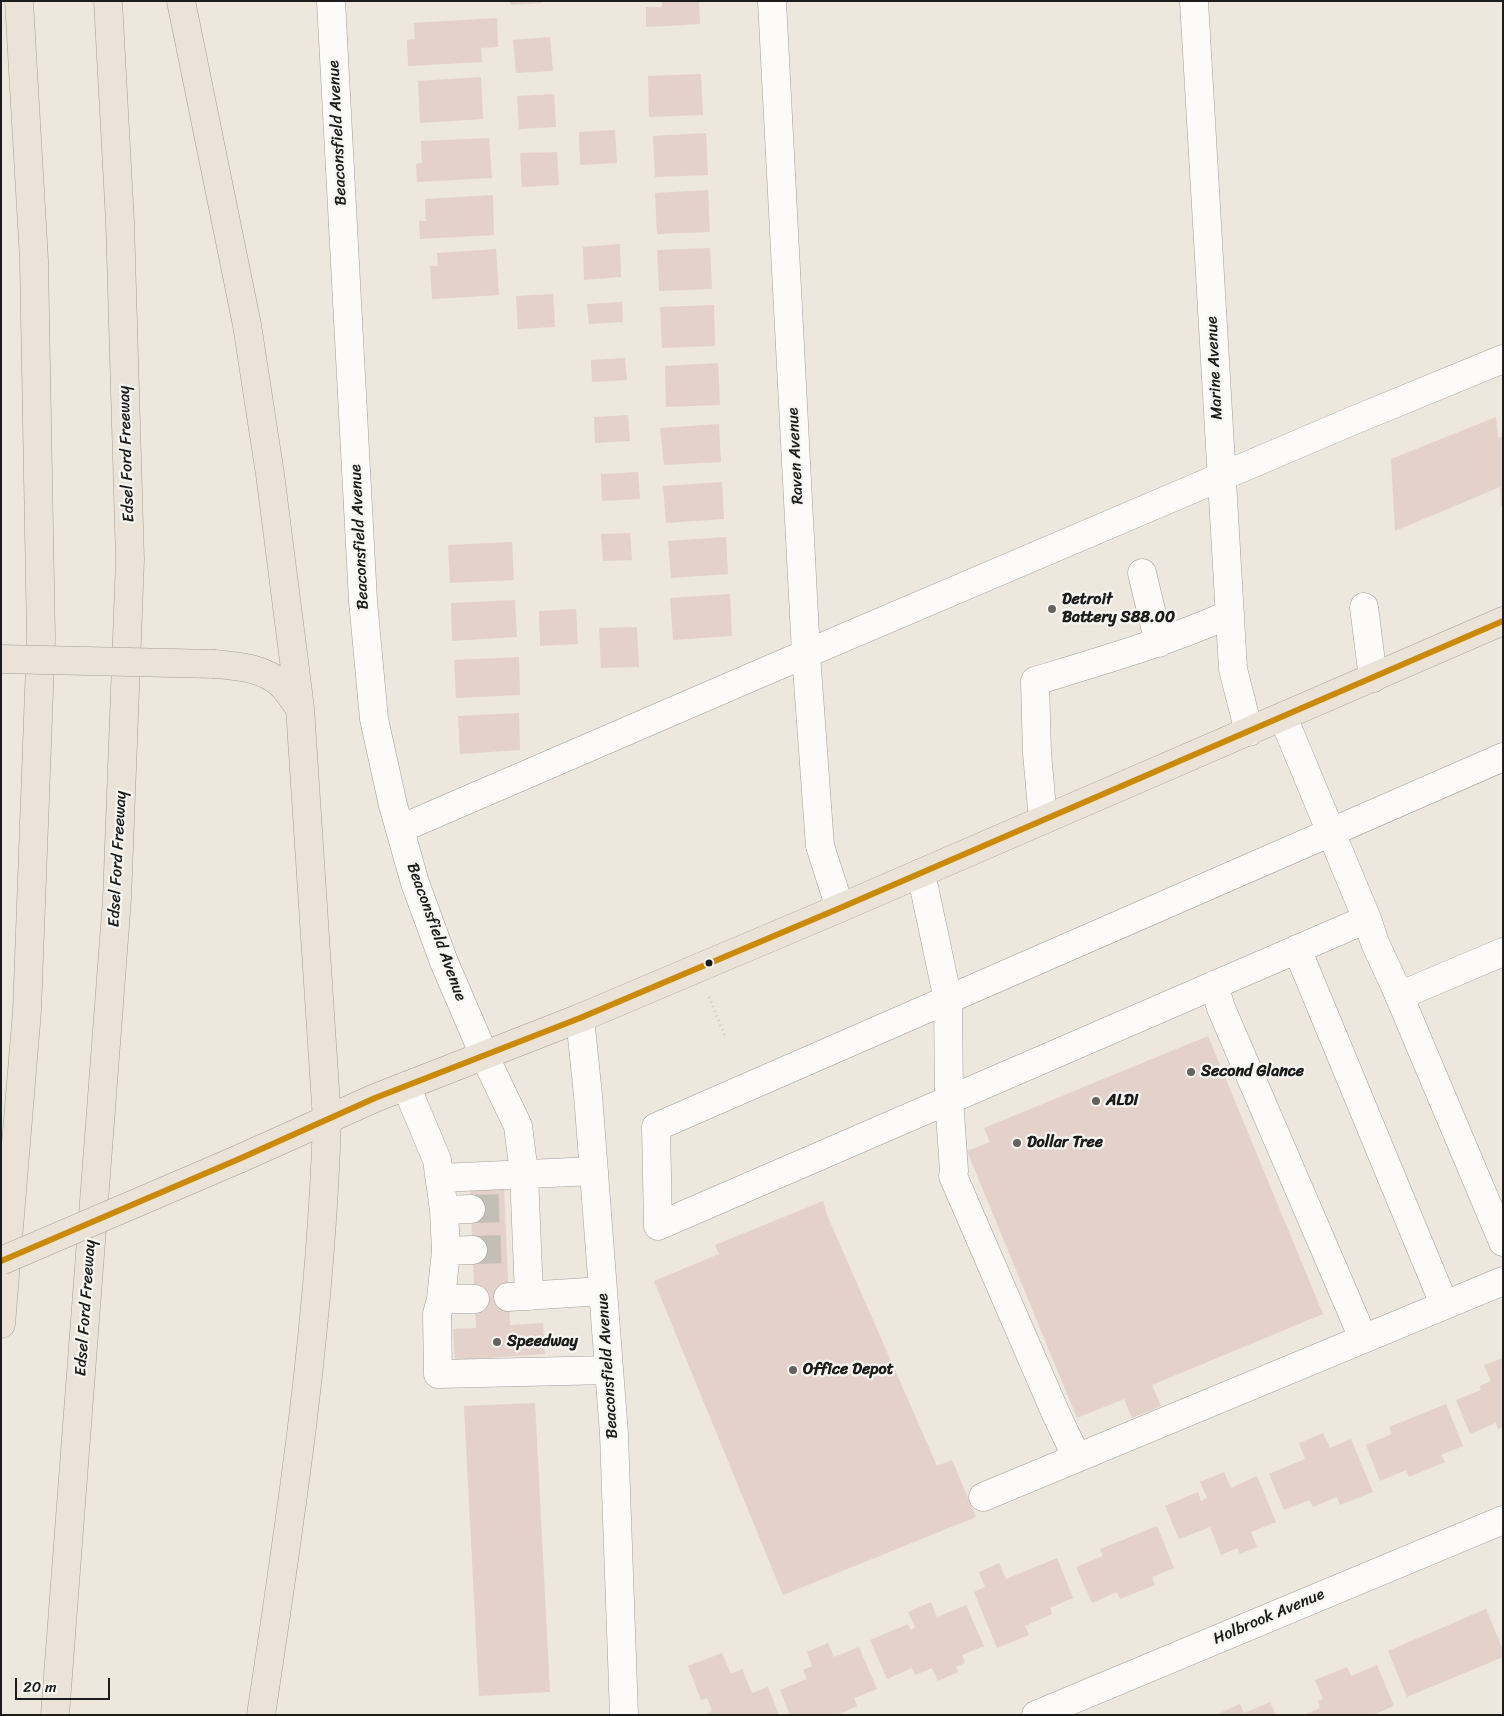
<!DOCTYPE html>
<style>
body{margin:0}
#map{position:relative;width:1504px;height:1716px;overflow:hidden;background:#ede7dd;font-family:Sriracha,sans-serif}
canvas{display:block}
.frame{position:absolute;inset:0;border:2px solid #1c1c1c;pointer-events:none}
.scale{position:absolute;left:15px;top:1678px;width:95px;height:22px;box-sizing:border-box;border:2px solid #1c1c1c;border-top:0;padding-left:6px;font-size:15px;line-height:18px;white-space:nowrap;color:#1c1c1c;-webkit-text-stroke:4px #f6f6f2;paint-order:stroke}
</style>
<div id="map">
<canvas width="1504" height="1716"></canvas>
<div class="frame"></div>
<div class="scale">20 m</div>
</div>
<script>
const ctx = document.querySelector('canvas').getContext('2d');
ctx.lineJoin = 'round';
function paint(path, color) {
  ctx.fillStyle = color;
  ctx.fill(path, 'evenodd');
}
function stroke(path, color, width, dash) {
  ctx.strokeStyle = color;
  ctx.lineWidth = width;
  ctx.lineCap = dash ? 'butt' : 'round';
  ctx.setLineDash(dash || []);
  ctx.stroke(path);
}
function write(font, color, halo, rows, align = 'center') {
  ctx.font = font + ' Sriracha,sans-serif';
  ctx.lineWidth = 4.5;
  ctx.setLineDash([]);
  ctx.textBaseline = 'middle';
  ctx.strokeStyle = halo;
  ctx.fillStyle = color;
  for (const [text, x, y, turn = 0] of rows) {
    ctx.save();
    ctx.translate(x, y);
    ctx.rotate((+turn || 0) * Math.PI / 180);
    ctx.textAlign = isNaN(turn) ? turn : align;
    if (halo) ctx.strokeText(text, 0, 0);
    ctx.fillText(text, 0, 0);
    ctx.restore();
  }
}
paint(new Path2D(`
 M510,1H542V3L511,5Z
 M662,1H699L700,24L646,27V7H662Z
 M497,18L498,47L481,48L482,62L408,66L407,40L415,39L414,23Z
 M550,37L553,71L516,73L513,40Z
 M701,74L703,115L649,117L648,76Z
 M481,77L483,119L420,123L418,81Z
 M554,94L556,127L519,129L517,96Z
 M615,130L617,163L580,165L579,132Z
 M706,133L708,175L655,177L653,136Z
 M489,138L492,178L417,182L416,164L422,163L421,141Z
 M557,152L559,185L522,187L520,153Z
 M708,190L710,232L657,234L655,193Z
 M493,195L494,235L420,239L419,221H426L425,199Z
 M620,244L621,277L584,280L583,247Z
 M710,248L712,289L659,291L657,250Z
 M496,249L499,295L432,299L430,266H438L437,253Z
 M553,294L555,327L518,329L516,296Z
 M622,302L623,322L589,324L587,304Z
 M714,305L715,346L662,348L660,307Z
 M625,358L627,380L592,382L591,360Z
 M718,363L720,405L666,407L665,366Z
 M628,415L630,441L595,443L594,417Z
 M1496,417L1498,438L1503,436V506H1501L1500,487L1395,531L1391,459Z
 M719,424L721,462L664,465L660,428Z
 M638,472L640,499L602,501L601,474Z
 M722,482L724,519L666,523L663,486Z
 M630,533L632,560L603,561L601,534Z
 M726,537L728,574L671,578L668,541Z
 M512,542L514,580L450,583L448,545Z
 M730,594L732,636L673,640L670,598Z
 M515,600L517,637L452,641L451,603Z
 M576,609L578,644L540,646L539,611Z
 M637,627L639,667L601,668L599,628Z
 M519,657L520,695L456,698L454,660Z
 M519,713L520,750L460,754L458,716Z
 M1208,1036L1323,1314L1152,1385L1161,1406L1132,1418L1124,1399L1077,1418L967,1151L990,1142L984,1128Z
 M504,1189L510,1325L543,1323L545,1354L455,1360L453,1329L476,1328L470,1190Z
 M823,1201L827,1215L937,1466L952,1460L976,1517L783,1595L654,1281L719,1254L715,1245Z
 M1503,1358V1427L1498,1429L1496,1423L1470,1434L1456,1400L1481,1390L1480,1386L1491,1381L1484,1365Z
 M535,1403L550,1692L479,1696L464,1406Z
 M1446,1404L1463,1446L1441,1455L1445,1462L1409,1477L1406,1470L1380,1481L1366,1445L1392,1434L1389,1427Z
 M1323,1433L1330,1448L1351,1439L1373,1492L1340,1505L1337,1497L1313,1507L1309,1500L1284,1510L1269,1474L1305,1459L1299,1443Z
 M1224,1472L1231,1488L1257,1476L1276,1522L1251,1532L1257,1547L1240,1554L1237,1548L1221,1555L1210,1527L1179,1539L1165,1506L1198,1492L1201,1501L1207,1498L1200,1482Z
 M1157,1526L1174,1568L1152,1577L1155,1585L1120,1599L1117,1592L1092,1603L1076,1567L1103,1556L1100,1549Z
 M1057,1558L1073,1598L1050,1608L1052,1614L1025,1626L1029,1635L997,1648L974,1592L985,1587L979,1572L999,1563L1006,1579Z
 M931,1602L937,1617L966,1605L984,1646L962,1655L965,1663L956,1667L958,1672L938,1681L932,1668L915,1675L912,1668L887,1679L870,1640L908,1624L911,1630L915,1627L908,1612Z
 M1486,1609L1503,1650V1657L1407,1697L1388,1651Z
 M828,1643L834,1657L859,1647L877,1689L854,1698L857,1706L837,1715H790L780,1690L807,1679L803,1670L812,1666L807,1652Z
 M722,1653L731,1674L742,1669L752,1693L768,1687L779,1715H703L712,1711L707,1698L701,1700L688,1666Z
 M1377,1665L1394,1706L1373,1715H1304L1320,1708L1318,1701L1323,1699L1315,1680L1347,1667L1351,1676Z
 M1270,1702L1276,1715H1215L1240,1704L1244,1713Z`), '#e4d1ca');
stroke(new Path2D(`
 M471,1209L504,1208
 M473,1250L507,1249`), '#c3beb6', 28, [28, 14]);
const minor = new Path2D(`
 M331,1L363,601L374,719L393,805L415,883L444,962L484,1055L518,1126L524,1173L529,1296
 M772,1L806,654L820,846L840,908
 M1194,1L1233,669L1249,732
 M1142,573L1159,643
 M1364,607L1373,678
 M1283,717L1367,919L1375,943L1395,986L1503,1242
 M1043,820L1037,753L1035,681C1101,661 1167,642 1230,614
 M400,829L775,667L1352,421L1503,359
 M921,873L948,1000L949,1099L954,1171L953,1176L1056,1414L1077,1458
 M1367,919L658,1226L656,1127L1503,757
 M1297,949L1444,1304
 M1214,985L1221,1008L1363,1338
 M1399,996L1503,952
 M580,1018L588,1095L614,1434L624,1715
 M406,1086L437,1160L444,1210L446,1251L441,1299L437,1314L438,1374L609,1370
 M440,1178L594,1171
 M444,1210L471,1209
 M446,1251L473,1250
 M508,1297L603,1291
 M441,1299H475
 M983,1497L1503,1281
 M1036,1715L1503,1520`);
const major = new Path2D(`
 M239,1159L375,1098L580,1018L840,908L1503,621`);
const highway = new Path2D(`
 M181,1L247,325L270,474L300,708L327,1120C321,1320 291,1517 261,1715
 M215,664C238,666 266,668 283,686C289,692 294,701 300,708
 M1,1324L27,1011L41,638L34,260L19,1
 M55,1715L117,899L130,560L120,222L108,1`);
stroke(minor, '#a29e98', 29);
stroke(major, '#a29e98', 29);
stroke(highway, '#a29e98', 29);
stroke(new Path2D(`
 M709,997L725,1036`), '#c8c6c4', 3, [1, 4]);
stroke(minor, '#fcfbfa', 28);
stroke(major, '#ebe3d8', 28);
stroke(highway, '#ebe3d8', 28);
const majorBridge = new Path2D(`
 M1,1261L239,1159`);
const highwayBridge = new Path2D(`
 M1,659L215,664`);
stroke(majorBridge, '#a29e98', 29, []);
stroke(highwayBridge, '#a29e98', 29, []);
stroke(majorBridge, '#ebe3d8', 28);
stroke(highwayBridge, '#ebe3d8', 28);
stroke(new Path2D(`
 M1,1261L239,1159L375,1098L580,1018L840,908L1503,621`), '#cb8a06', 6);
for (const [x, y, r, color] of [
 [1052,609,5,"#656360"],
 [709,963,4.5,"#1c1c1c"],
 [1191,1072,5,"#656360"],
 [1096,1101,5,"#656360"],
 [1017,1143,5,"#656360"],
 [497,1342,5,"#656360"],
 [793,1370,5,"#656360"]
]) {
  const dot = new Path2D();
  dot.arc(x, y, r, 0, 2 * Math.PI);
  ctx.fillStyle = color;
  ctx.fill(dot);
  stroke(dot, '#f6f6f2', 2);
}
write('16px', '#1c1c1c', '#f6f6f2', [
 ["Beaconsfield Avenue",338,133,-93],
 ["Marine Avenue",1215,368,-93],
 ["Edsel Ford Freeway",127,454,-92],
 ["Raven Avenue",796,456,-93],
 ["Beaconsfield Avenue",360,537,-93],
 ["Edsel Ford Freeway",118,859,-87],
 ["Beaconsfield Avenue",436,932,70],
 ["Edsel Ford Freeway",86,1308,-86],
 ["Beaconsfield Avenue",608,1366,-94],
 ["Holbrook Avenue",1269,1617,-23]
]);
write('bold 16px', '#1c1c1c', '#f6f6f2', [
 ["Detroit",1062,600],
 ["Battery S88.00",1062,618],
 ["Second Glance",1201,1072],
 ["ALDI",1106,1101],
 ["Dollar Tree",1027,1143],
 ["Speedway",507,1342],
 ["Office Depot",803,1370]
], 'left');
</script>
